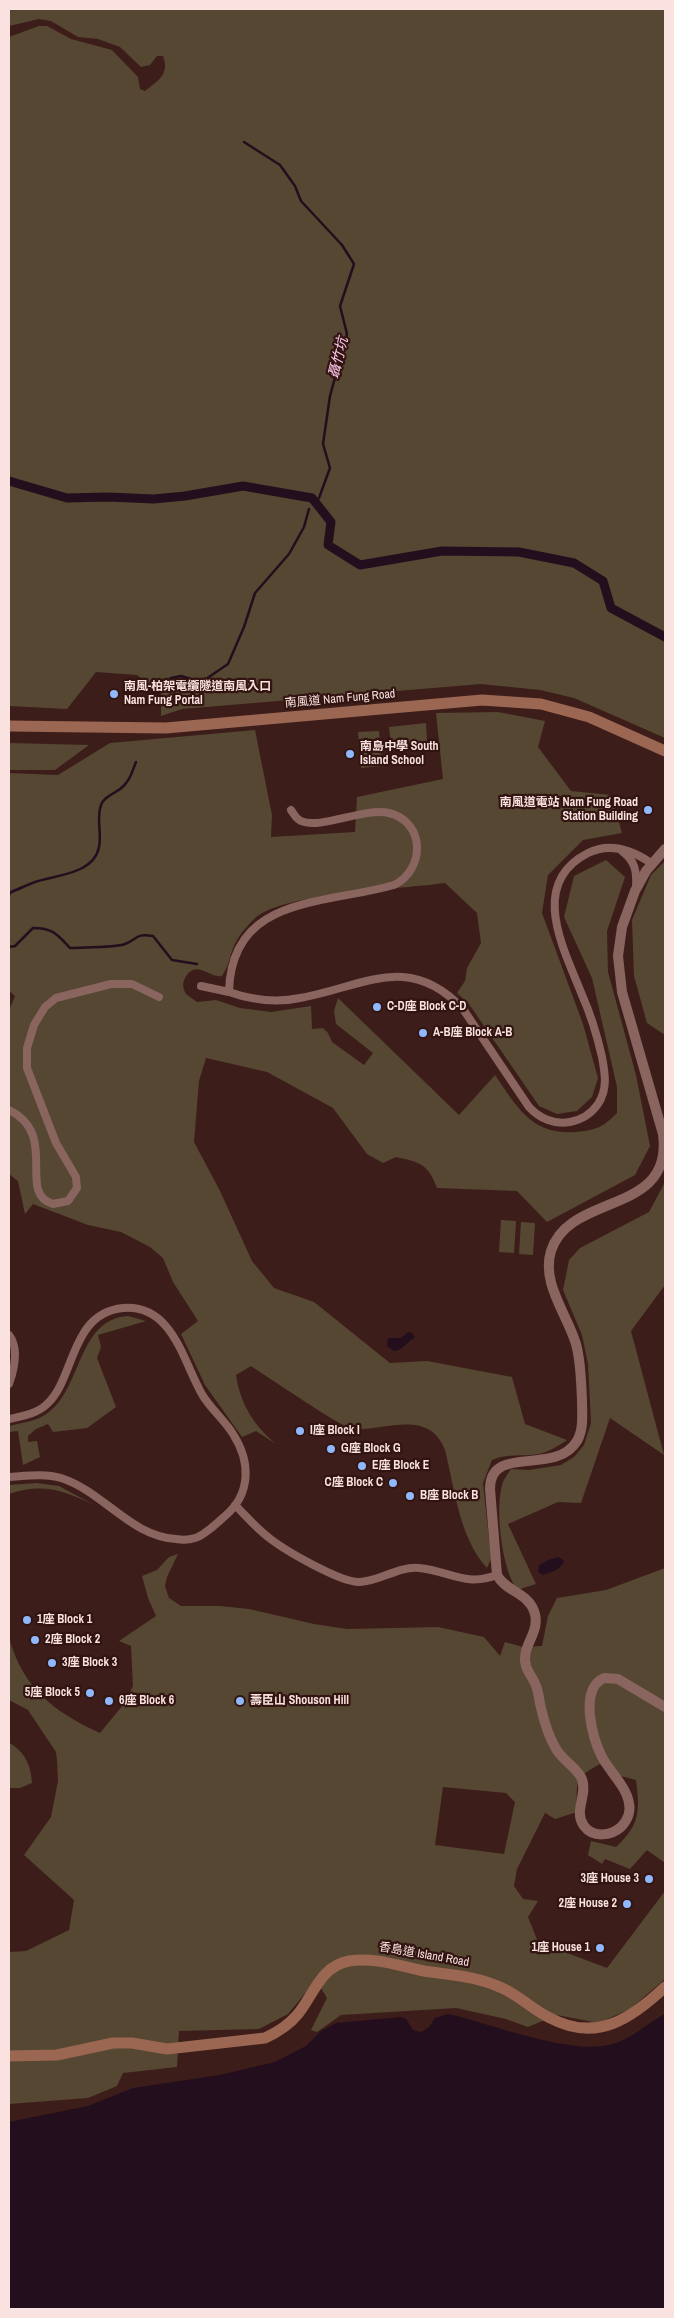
<!DOCTYPE html>
<meta charset="utf-8">
<style>
body{margin:0}
#map{position:relative;width:674px;height:2318px;overflow:hidden;background:#3d1d1a;font-family:"Archivo Narrow",sans-serif}
canvas{display:block}
.frame{position:absolute;inset:0;border:10px solid #f9e2df;pointer-events:none}
</style>
<div id="map">
<canvas width="674" height="2318"></canvas>
<div class="frame"></div>
</div>
<script>
const ctx = document.querySelector('canvas').getContext('2d');
ctx.lineJoin = 'round';
function paint(path, color) {
  ctx.fillStyle = color;
  ctx.fill(path, 'evenodd');
}
function stroke(path, color, width, dash) {
  ctx.strokeStyle = color;
  ctx.lineWidth = width;
  ctx.lineCap = dash ? 'butt' : 'round';
  ctx.setLineDash(dash || []);
  ctx.stroke(path);
}
function write(font, color, halo, rows, align = 'center') {
  ctx.font = font + ' "Archivo Narrow","Noto Sans TC",sans-serif';
  ctx.lineWidth = 4.5;
  ctx.setLineDash([]);
  ctx.textBaseline = 'middle';
  ctx.strokeStyle = halo;
  ctx.fillStyle = color;
  for (const [text, x, y, turn = 0] of rows) {
    ctx.save();
    ctx.translate(x, y);
    ctx.rotate((+turn || 0) * Math.PI / 180);
    ctx.textAlign = isNaN(turn) ? turn : align;
    if (halo) ctx.strokeText(text, 0, 0);
    ctx.fillText(text, 0, 0);
    ctx.restore();
  }
}
paint(new Path2D(`
 M9,9H665V738L574,698L540,690L481,684L182,709L161,716V693L137,675L96,672L67,709L9,706V37L39,26H47L71,39L112,50L138,77L140,89L145,91C158,81 170,74 163,56H157L150,65L141,67L120,47L98,39L78,37L51,21L39,19L9,26Z
 M498,712L545,721L538,747L571,791L611,795L622,833L583,840L548,875L542,913L583,1024L598,1078L592,1097L577,1111L557,1114L539,1106L469,1004L457,993L465,981L467,968L481,943L477,913L445,883C404,889 280,893 254,919C248,925 241,933 237,940C230,951 230,965 222,976C210,979 196,958 185,978C182,984 183,989 186,994L197,1002L216,1000L240,1008L271,1012L311,1006L312,1029L323,1028L328,1033L332,1042L364,1065L373,1053L336,1024L334,1011L338,998L459,1115L495,1075C518,1108 531,1135 576,1132C597,1130 603,1127 617,1113V1087L592,978L564,917L574,876L606,860L625,877L607,931L608,972L636,1075L650,1146L635,1175L547,1222L517,1191L437,1188C428,1163 418,1162 396,1157L383,1163L367,1154L333,1108L267,1072L206,1058L199,1081L194,1142L220,1191L252,1261L274,1288L314,1302L390,1363L427,1361L512,1377L525,1424L567,1440C558,1446 549,1452 539,1454C521,1457 509,1453 492,1460L483,1483L490,1549L491,1559L487,1568C459,1537 455,1490 445,1450C429,1408 385,1431 353,1429C344,1429 265,1375 251,1366L236,1375C240,1403 254,1426 276,1444L256,1431L242,1437L205,1385L181,1334L198,1321L173,1282L163,1258L150,1247L121,1232L88,1225L33,1204L25,1214L18,1181L9,1174V1010L15,996L9,991V773L58,775L110,743L255,730L272,815L271,837L355,832L357,797L443,779L436,713Z
 M426,723L427,742L391,745L389,727Z
 M379,731L382,766L361,768L358,732Z
 M9,743L89,745L55,770H9Z
 M665,861V1035L647,1023L634,976L632,920L651,875Z
 M665,1182V1285L631,1331L664,1455L610,1418L581,1503L558,1502L508,1524L536,1584L517,1590C502,1569 494,1507 503,1482C505,1478 508,1473 511,1469L529,1470L561,1465L574,1457L584,1445L591,1423L588,1364L582,1335L563,1290L569,1260L580,1248L649,1212Z
 M501,1220L516,1221L514,1253L499,1252Z
 M521,1222L535,1223L533,1255L519,1254Z
 M128,1316L146,1321L98,1335L101,1347L97,1358L116,1407L87,1428L53,1432L48,1424L36,1429L28,1436V1442L37,1441L40,1457L23,1465L18,1431L9,1432V1426C23,1422 37,1422 49,1412C82,1387 78,1319 128,1316Z
 M36,1483L59,1486L98,1507C66,1491 44,1482 9,1494V1485Z
 M178,1554L167,1577L165,1586L169,1598L181,1606H220L249,1609L314,1624L347,1629L438,1627L484,1637L500,1656L505,1642L523,1647L542,1646L548,1616L557,1598L606,1590L665,1568V1863L647,1850L630,1869L605,1859L602,1864L588,1855L591,1841L616,1847C640,1825 640,1811 636,1780L609,1773L600,1764C573,1778 577,1784 577,1812L555,1819L545,1813L517,1869L514,1886L523,1899L538,1901L528,1917L538,1942L607,1968L665,1891V1979L630,2009L598,2023L557,2015L528,2027L506,2019L456,2008L341,2015L317,2032L311,2030L327,1998L316,1980L288,2014L259,2029L179,2031L177,2067L123,2073L117,2086L88,2098L9,2104V1952L26,1951L69,1930L74,1900L24,1855L51,1817L58,1781L57,1760L56,1752L28,1710L9,1700V1638C23,1688 54,1712 100,1733L123,1705L133,1686L131,1646L119,1641L156,1616L148,1598L142,1576L157,1570L169,1557ZM443,1787L506,1793L515,1802L504,1854L435,1845Z
 M9,1743C25,1751 31,1766 32,1783L20,1788H9Z`), '#554732');
paint(new Path2D(`
 M408,1332L412,1333L415,1337L399,1350L394,1351L387,1346L388,1338H401Z
 M558,1557L562,1559L564,1562C554,1574 557,1569 543,1575L538,1572L539,1565L548,1560Z
 M448,2014C491,2023 574,2058 616,2043C634,2037 649,2022 665,2014V2309H9V2122L88,2106L133,2088L220,2075L275,2062L306,2046L321,2031L336,2023L401,2017L406,2019L413,2030L421,2032L429,2027L435,2018Z`), '#230e1e');
stroke(new Path2D(`
 M244,142L280,165L295,186L301,201L342,245L354,264L340,306L347,334L330,396L323,444L330,468L319,498
 M158,693L163,685L171,678L181,676L197,681L206,679L228,664L244,627L255,593L289,554L304,527L309,509
 M9,895L11,892C19,889 27,885 35,882C56,875 94,874 99,847C102,833 96,819 101,805C105,794 120,793 126,783C131,778 133,769 136,762
 M9,947L15,946L33,928C53,928 57,934 70,948C81,947 115,948 125,944C138,939 135,933 153,936L172,960L197,964`), '#230e1e', 2.5);
stroke(new Path2D(`
 M9,481L67,498L108,497L154,499L185,496L243,486L312,498L331,522L328,545L360,565L442,551L519,552L574,563L603,581L611,608L665,637`), '#230e1e', 9);
stroke(new Path2D(`
 M291,810C294,814 296,819 301,821C320,830 365,807 389,813C426,822 425,870 394,885C324,905 231,895 229,992C252,1000 276,1003 300,998C363,987 408,951 463,1009L529,1107C539,1118 554,1125 570,1122C581,1120 591,1114 598,1104C608,1089 605,1073 602,1057C597,1035 591,1015 582,995C565,951 527,884 588,853C610,842 632,850 651,863
 M622,851C635,861 637,871 636,887
 M201,986L229,992
 M9,1110C60,1135 16,1193 53,1204L68,1201L77,1188L76,1177L56,1143L27,1068V1048L34,1025L45,1007L56,998L111,984H132L159,997
 M9,1335C19,1348 14,1370 9,1384
 M9,1419C22,1416 37,1414 47,1404C75,1379 70,1313 123,1308C173,1304 183,1362 203,1396C212,1410 225,1421 233,1434C251,1462 251,1494 225,1516C217,1523 205,1535 195,1538C189,1540 182,1540 176,1539C130,1536 104,1492 61,1478C44,1473 26,1476 9,1477
 M235,1505C246,1516 256,1528 268,1537C284,1550 341,1583 360,1582C381,1581 398,1566 419,1568C450,1571 465,1587 497,1575`), '#8a645f', 8);
stroke(new Path2D(`
 M665,849L646,871L635,891L622,927L618,956L622,992L663,1134C674,1216 569,1192 551,1251C541,1283 567,1314 576,1344C581,1362 581,1382 582,1400C582,1414 584,1429 577,1441C555,1477 490,1443 490,1489L497,1575C505,1591 528,1593 534,1611C542,1632 520,1646 526,1666C528,1673 534,1679 536,1686C539,1693 539,1701 541,1708C544,1721 548,1735 555,1747C561,1760 576,1766 582,1779C588,1795 573,1811 584,1826C593,1838 611,1836 621,1827C627,1821 631,1812 629,1803C626,1786 610,1772 602,1757C592,1738 579,1689 604,1678L618,1679L665,1707`), '#8a645f', 10);
stroke(new Path2D(`
 M9,726L166,728L482,700L541,704L589,717L665,751
 M9,2056L57,2055L113,2043H132L167,2049L265,2038C278,2032 289,2025 298,2014C314,1994 321,1966 349,1961C376,1957 399,1966 424,1971C451,1975 477,1976 502,1988C520,1996 533,2010 550,2018C597,2043 632,2018 665,1987`), '#9b6752', 11);
for (const [x, y, r, color] of [
 [114,694,5,"#8fb8fd"],
 [350,754,5,"#8fb8fd"],
 [648,810,5,"#8fb8fd"],
 [377,1007,5,"#8fb8fd"],
 [423,1033,5,"#8fb8fd"],
 [300,1431,5,"#8fb8fd"],
 [331,1449,5,"#8fb8fd"],
 [362,1466,5,"#8fb8fd"],
 [393,1483,5,"#8fb8fd"],
 [410,1496,5,"#8fb8fd"],
 [27,1620,5,"#8fb8fd"],
 [35,1640,5,"#8fb8fd"],
 [52,1663,5,"#8fb8fd"],
 [90,1693,5,"#8fb8fd"],
 [109,1701,5,"#8fb8fd"],
 [240,1701,5,"#8fb8fd"],
 [649,1879,5,"#8fb8fd"],
 [627,1904,5,"#8fb8fd"],
 [600,1948,5,"#8fb8fd"]
]) {
  const dot = new Path2D();
  dot.arc(x, y, r, 0, 2 * Math.PI);
  ctx.fillStyle = color;
  ctx.fill(dot);
  stroke(dot, '#321411', 2);
}
write('bold 12px', '#f9e2df', '#321411', [
 ["南風-柏架電纜隧道南風入口",124,687],
 ["Nam Fung Portal",124,701],
 ["南島中學 South",360,747],
 ["Island School",360,761],
 ["南風道電站 Nam Fung Road",638,803,"right"],
 ["Station Building",638,817,"right"],
 ["C-D座 Block C-D",387,1007],
 ["A-B座 Block A-B",433,1033],
 ["I座 Block I",310,1431],
 ["G座 Block G",341,1449],
 ["E座 Block E",372,1466],
 ["C座 Block C",383,1483,"right"],
 ["B座 Block B",420,1496],
 ["1座 Block 1",37,1620],
 ["2座 Block 2",45,1640],
 ["3座 Block 3",62,1663],
 ["5座 Block 5",80,1693,"right"],
 ["6座 Block 6",119,1701],
 ["壽臣山 Shouson Hill",250,1701],
 ["3座 House 3",639,1879,"right"],
 ["2座 House 2",617,1904,"right"],
 ["1座 House 1",590,1948,"right"]
], 'left');
write('12px', '#f9e2df', '#321411', [
 ["南風道 Nam Fung Road",340,699,-5],
 ["香島道 Island Road",424,1955,10]
]);
write('italic 14px', '#fecbf0', '#321411', [
 ["聶竹坑",339,358,-76]
]);
</script>
